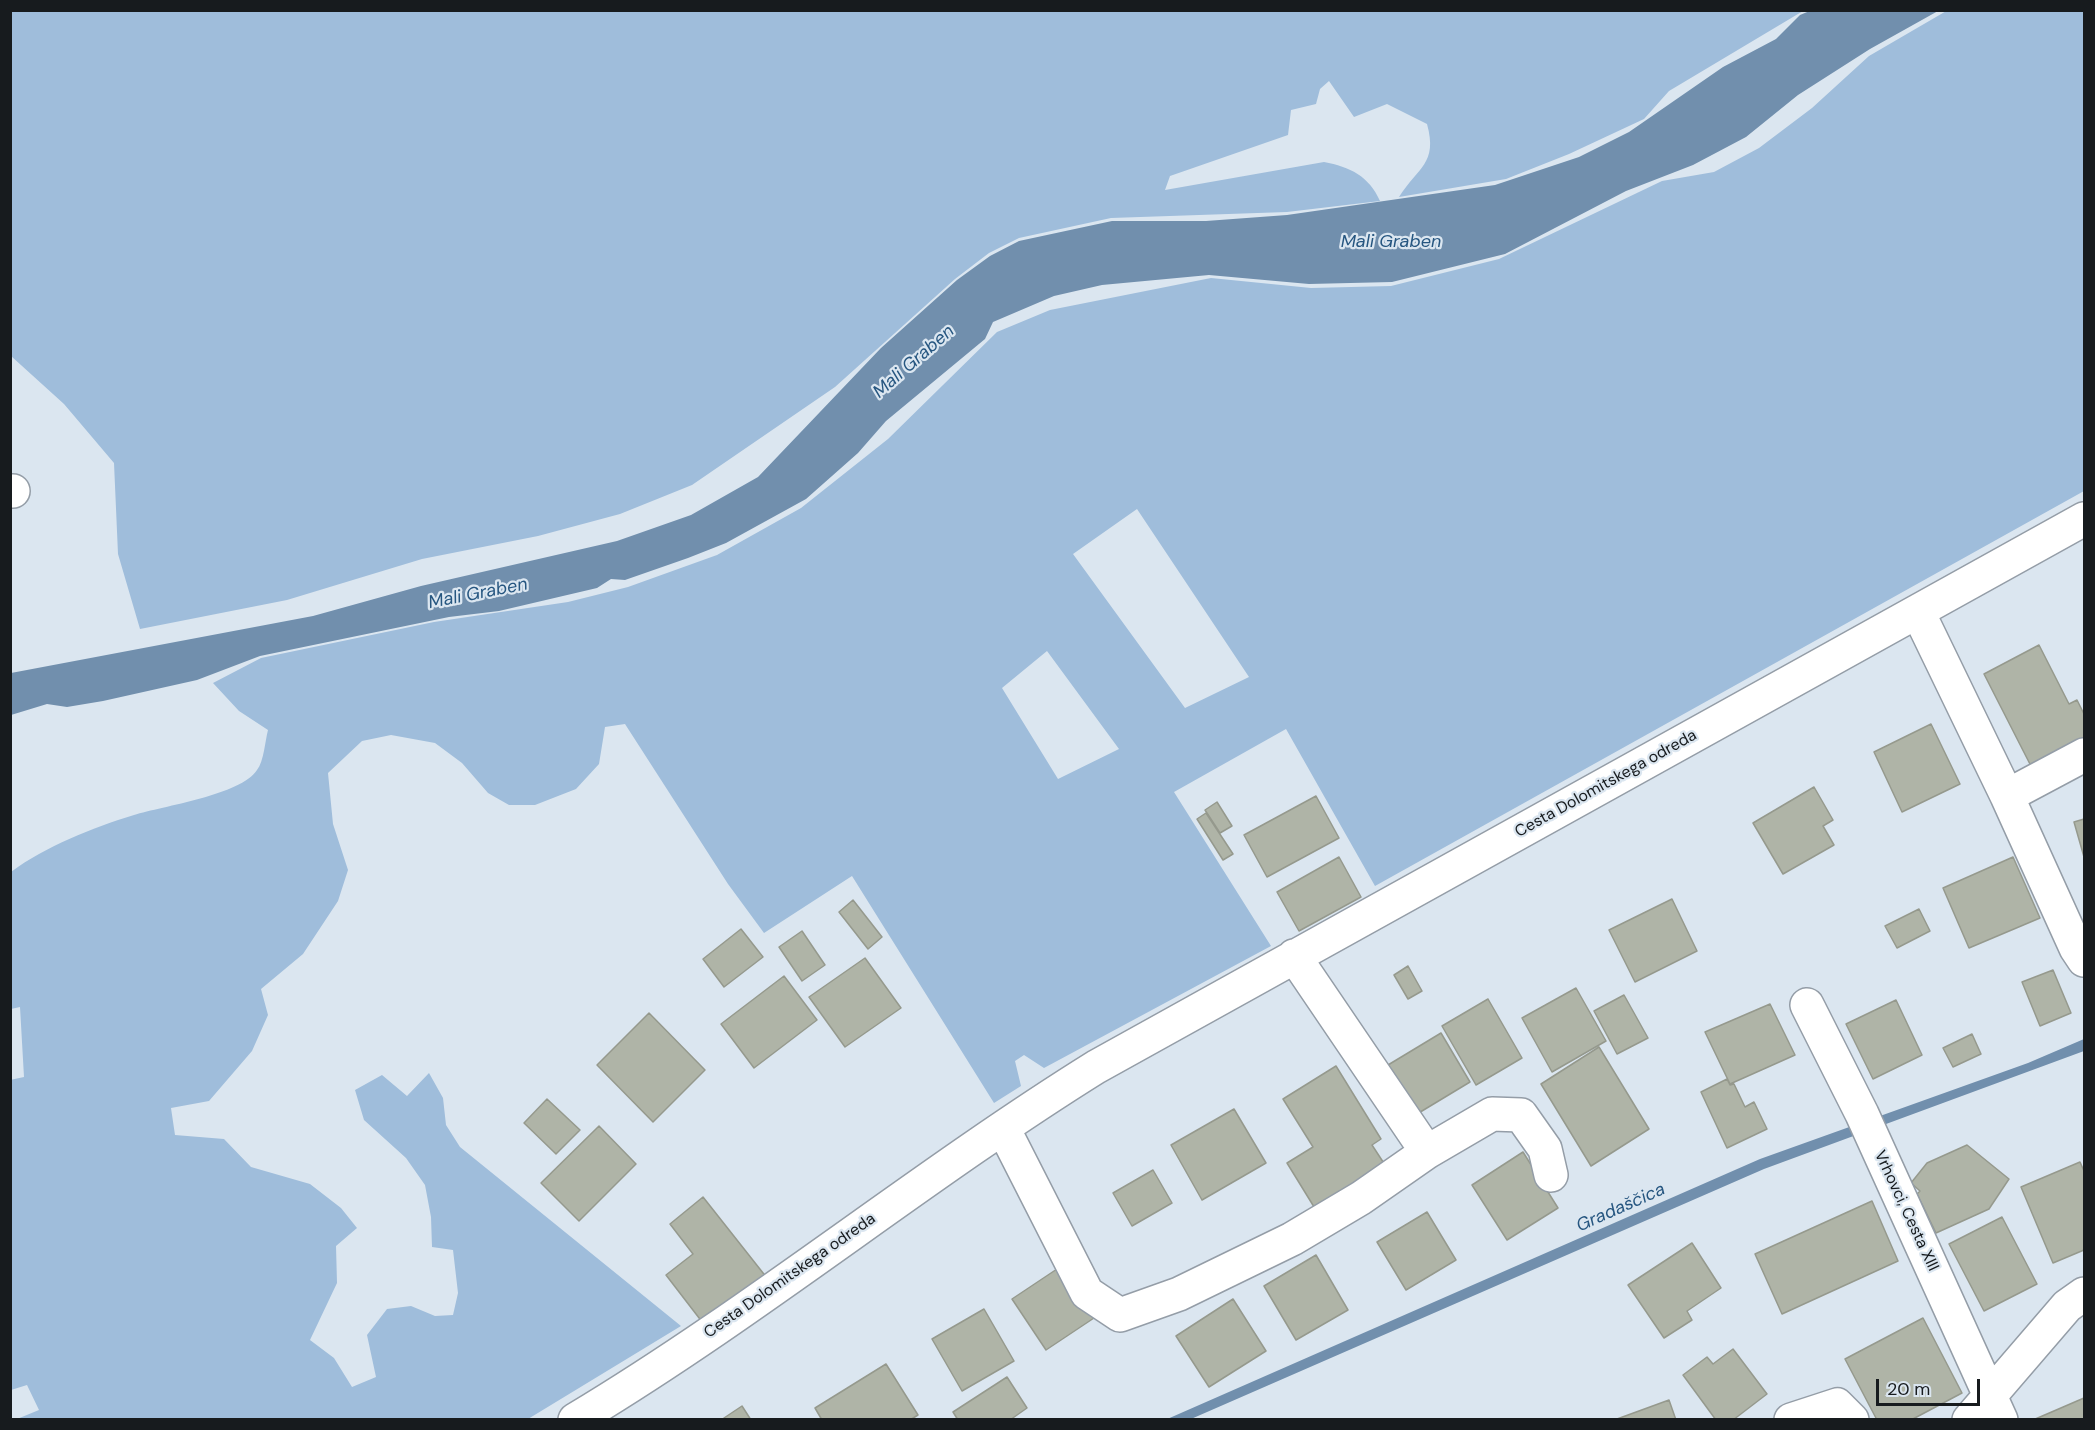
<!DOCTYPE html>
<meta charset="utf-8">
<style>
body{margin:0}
#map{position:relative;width:2095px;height:1430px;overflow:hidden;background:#dbe6f0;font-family:"DM Sans",sans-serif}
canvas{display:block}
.frame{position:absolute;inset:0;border:12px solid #171b1e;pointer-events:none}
.scale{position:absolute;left:1876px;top:1379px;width:104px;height:27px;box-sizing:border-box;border:3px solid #171b1e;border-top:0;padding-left:8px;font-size:18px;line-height:21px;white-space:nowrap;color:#171b1e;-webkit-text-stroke:4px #dbe6f0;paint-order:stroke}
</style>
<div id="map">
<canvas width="2095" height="1430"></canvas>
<div class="frame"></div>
<div class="scale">20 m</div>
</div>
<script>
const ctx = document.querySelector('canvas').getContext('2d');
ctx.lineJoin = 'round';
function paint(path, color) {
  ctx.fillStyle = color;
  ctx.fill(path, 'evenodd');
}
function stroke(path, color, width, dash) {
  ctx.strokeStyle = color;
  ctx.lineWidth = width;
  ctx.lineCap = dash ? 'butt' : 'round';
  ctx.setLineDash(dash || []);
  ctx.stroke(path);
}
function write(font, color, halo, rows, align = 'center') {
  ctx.font = font + ' "DM Sans",sans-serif';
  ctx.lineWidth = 4.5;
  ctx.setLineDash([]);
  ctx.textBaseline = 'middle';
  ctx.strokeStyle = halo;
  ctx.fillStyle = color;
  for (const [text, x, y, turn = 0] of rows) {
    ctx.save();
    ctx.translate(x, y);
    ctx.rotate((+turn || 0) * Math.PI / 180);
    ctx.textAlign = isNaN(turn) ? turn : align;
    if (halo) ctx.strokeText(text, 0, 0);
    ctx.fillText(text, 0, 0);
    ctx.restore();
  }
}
paint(new Path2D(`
 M1948,10L2084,11V491L1375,886L1286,729L1174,792L1271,946L1044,1068L1024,1055L1015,1061L1021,1086L994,1103L852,876L764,933L728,884L625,724L605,727L599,764L576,789L535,805H509L488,793L462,763L435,743L391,735L362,741L328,773L333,824L348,870L338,901L303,954L261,989L268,1015L252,1051L209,1101L171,1108L175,1135L224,1139L251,1167L310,1184L341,1208L357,1228L336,1246L337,1283L310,1340L334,1358L352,1387L376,1377L367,1335L387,1309L411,1306L435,1316L453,1315L458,1293L453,1250L432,1247L431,1217L425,1185L406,1158L364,1120L355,1090L382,1075L407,1096L429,1073L443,1098L446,1125L460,1147L681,1326L528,1419H17L39,1410L27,1385L11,1390L10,1080L24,1077L20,1007L11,1009V872C46,846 92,828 134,815C163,806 241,795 257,770C264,761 265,741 268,730L239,711L213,683L261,658L434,622L568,602L628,587L717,555L801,508L888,439L997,332L1050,310L1211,278L1311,288L1391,286L1499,259L1662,181L1714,172L1759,148L1812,108L1869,56ZM1137,509L1249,677L1185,708L1073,554ZM1047,651L1119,749L1058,779L1002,688Z
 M10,11L11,10L1803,11L1669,91L1644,119L1569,154L1506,179L1399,197C1418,167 1438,164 1427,124L1387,104L1354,117L1329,81L1320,89L1316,104L1291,110L1288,135L1170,176L1165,190L1324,162C1350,167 1369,176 1380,201L1287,212L1111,218L1019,238L989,253L955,279L835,387L692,485L620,514L538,536L422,559L287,600L140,629L118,554L114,463L64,404L11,356Z`), '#9fbddb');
paint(new Path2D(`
 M1812,10L1938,11L1870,49L1798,95L1746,137L1693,165L1626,191L1505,254L1392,282L1309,284L1209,275L1102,285L1054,296L993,322L985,339L886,421L858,453L806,499L726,543L688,558L625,580L611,579L597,588L499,611L449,617L260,656L197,680L103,701L67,707L47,704L11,715V673L313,616L421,586L617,541L691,515L758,477L881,348L957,280L990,256L1019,241L1112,221H1206L1287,215L1495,185L1579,157L1629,132L1723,67L1776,39L1800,15Z
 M2084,1039V1051L1764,1169L1191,1419L1165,1420L1760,1159L2028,1063Z`), '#718fad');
const building = new Path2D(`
 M2039,645L2069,704L2077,700L2084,714V746L2034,772L1984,674Z
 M1931,724L1960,784L1902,812L1874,752Z
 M1814,787L1833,820L1823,826L1834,845L1783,874L1753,823Z
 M1316,796L1339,838L1267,877L1244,835Z
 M1217,802L1232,826L1220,833L1205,810Z
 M1206,813L1233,854L1223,860L1197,819Z
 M2084,819V857L2074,822Z
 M1339,857L1361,897L1299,931L1277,892Z
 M2013,857L2040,918L1969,948L1943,888Z
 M1672,899L1697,951L1635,982L1609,930Z
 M853,900L882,937L868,949L839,912Z
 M1919,909L1930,931L1897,948L1885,926Z
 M741,929L763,957L724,987L703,959Z
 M802,931L825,965L802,981L779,947Z
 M865,958L901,1008L845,1047L809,997Z
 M1408,966L1422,991L1408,999L1394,975Z
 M2053,970L2071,1013L2040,1026L2022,982Z
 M784,976L817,1020L754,1068L721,1024Z
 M1576,988L1606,1041L1552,1072L1522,1018Z
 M1624,995L1648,1038L1617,1054L1594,1011Z
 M1488,999L1522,1058L1476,1085L1442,1026Z
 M1896,1000L1922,1055L1873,1079L1846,1024Z
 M1770,1004L1795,1055L1730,1084L1705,1032Z
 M649,1013L705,1070L653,1122L597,1065Z
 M1441,1033L1470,1082L1417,1114L1388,1065Z
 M1972,1034L1981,1054L1953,1067L1943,1048Z
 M1599,1047L1649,1129L1591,1166L1541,1084Z
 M1336,1066L1381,1139L1372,1145L1389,1171L1319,1215L1287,1163L1313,1147L1283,1099Z
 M1727,1079L1730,1085L1734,1084L1745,1107L1754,1102L1767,1129L1727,1148L1701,1092Z
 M547,1099L580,1130L556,1154L524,1123Z
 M1234,1109L1266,1163L1202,1200L1171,1145Z
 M599,1126L636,1164L579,1221L541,1183Z
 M1967,1145L2009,1179L1989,1209L1936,1233L1917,1194L1920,1191L1911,1183L1927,1163Z
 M1523,1152L1558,1208L1507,1240L1472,1185Z
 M2080,1162L2084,1171V1250L2053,1263L2021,1187Z
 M1153,1170L1172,1203L1132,1226L1113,1193Z
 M703,1197L767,1278L706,1327L666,1275L693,1254L670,1224Z
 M1872,1201L1898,1261L1782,1314L1755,1254Z
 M1427,1212L1456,1260L1406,1290L1377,1242Z
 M2002,1217L2037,1284L1984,1311L1949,1244Z
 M1692,1243L1721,1288L1687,1311L1692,1320L1664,1338L1628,1285Z
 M1316,1255L1348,1310L1296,1340L1264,1286Z
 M1060,1267L1094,1318L1046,1350L1012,1299Z
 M1233,1299L1266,1351L1209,1387L1176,1336Z
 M984,1309L1014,1361L962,1391L932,1339Z
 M1923,1318L1962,1393L1911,1420H1877L1845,1359Z
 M1733,1349L1767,1394L1733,1420H1716L1683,1375L1707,1357L1713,1364Z
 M886,1364L918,1415L910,1420H822L815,1408Z
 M1007,1377L1027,1408L1010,1420H958L953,1412Z
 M2084,1398V1420H2033Z
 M1669,1400L1676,1420H1618L1617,1419Z
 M742,1406L751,1420H721Z`);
paint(building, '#afb4a7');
stroke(building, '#95998d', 1.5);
const minor = new Path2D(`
 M10,491H13
 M1918,612L2007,796L2084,755
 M2007,796L2076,948L2084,960
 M1294,956L1427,1152
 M1807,1005L1862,1114L2001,1420
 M1003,1128L1087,1293L1120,1315L1179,1294L1292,1239L1361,1198L1427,1152L1492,1114L1521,1115L1545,1149L1551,1175
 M575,1420C755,1312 918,1178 1096,1067L2084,519
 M1791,1420L1837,1405L1852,1420
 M1969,1420L2067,1306L2084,1294`);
stroke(minor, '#949da7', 36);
stroke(minor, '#fff', 33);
write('16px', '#171b1e', '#dbe6f0', [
 ["Cesta Dolomitskega odreda",1606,784,-29],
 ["Vrhovci, Cesta XIII",1906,1211,65],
 ["Cesta Dolomitskega odreda",790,1276,-35]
]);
write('italic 18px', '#265680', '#dbe6f0', [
 ["Mali Graben",1391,242],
 ["Mali Graben",914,362,-41],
 ["Mali Graben",478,594,-11],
 ["Gradaščica",1621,1208,-24]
]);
</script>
